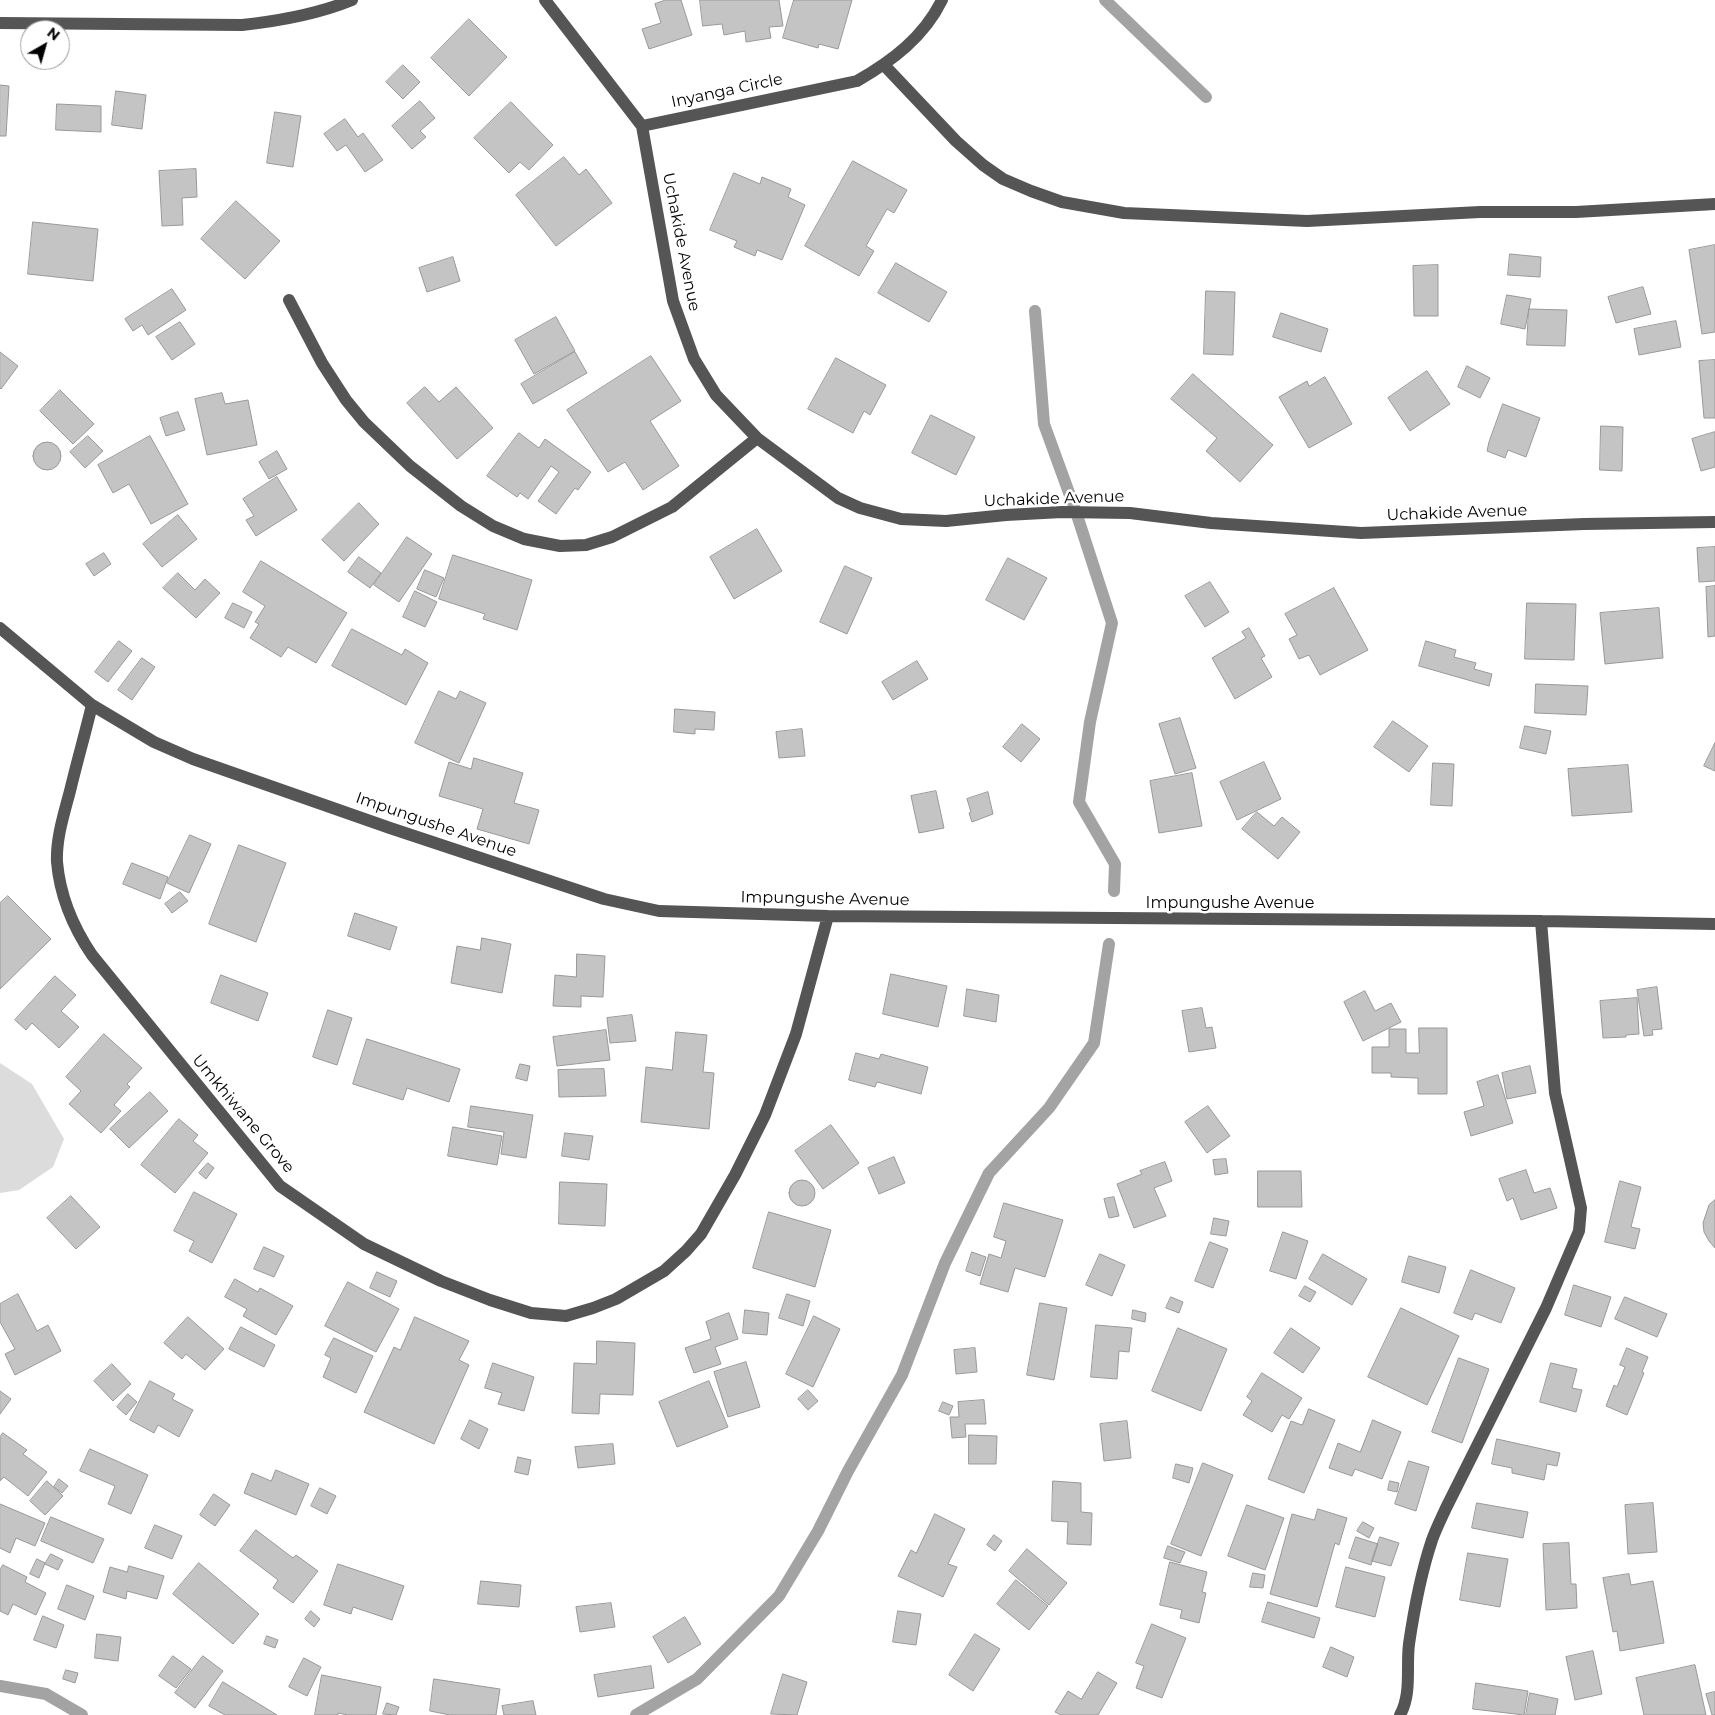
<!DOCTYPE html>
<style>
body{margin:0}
#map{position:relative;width:1715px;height:1715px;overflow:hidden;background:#fff;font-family:Montserrat,sans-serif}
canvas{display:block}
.north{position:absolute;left:20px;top:20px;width:50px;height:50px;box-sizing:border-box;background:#fff;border:1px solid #999;border-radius:50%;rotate:38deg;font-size:14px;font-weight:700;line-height:20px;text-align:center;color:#000}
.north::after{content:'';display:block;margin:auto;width:18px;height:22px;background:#000;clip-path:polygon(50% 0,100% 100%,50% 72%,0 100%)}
</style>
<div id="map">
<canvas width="1715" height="1715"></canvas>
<div class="north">N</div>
</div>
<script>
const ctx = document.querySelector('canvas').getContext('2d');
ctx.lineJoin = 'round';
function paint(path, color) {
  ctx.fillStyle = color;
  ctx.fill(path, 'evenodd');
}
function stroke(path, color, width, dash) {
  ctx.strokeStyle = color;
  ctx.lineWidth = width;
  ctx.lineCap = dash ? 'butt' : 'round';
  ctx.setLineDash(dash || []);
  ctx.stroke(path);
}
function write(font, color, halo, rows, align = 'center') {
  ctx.font = font + ' Montserrat,sans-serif';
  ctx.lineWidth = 5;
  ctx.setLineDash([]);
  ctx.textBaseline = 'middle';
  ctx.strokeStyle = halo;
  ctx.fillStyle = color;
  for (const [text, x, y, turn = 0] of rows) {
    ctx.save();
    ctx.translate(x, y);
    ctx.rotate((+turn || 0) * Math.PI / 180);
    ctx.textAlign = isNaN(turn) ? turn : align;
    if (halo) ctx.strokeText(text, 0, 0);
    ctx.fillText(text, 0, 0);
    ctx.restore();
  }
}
paint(new Path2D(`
 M0,1063L32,1084L64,1139L53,1167L19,1190L0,1193Z`), '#dcdcdc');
stroke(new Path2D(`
 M1105,0L1206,97
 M1035,311L1044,424L1076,512L1112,623L1090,722L1079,802L1115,864L1114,891
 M0,1686L46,1694L82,1715
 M636,1715L697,1679L779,1596L818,1531L848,1471L902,1375L945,1263L989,1173L1049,1108L1094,1043L1109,944`), '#a3a3a3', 12);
const building = new Path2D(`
 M666,0H681L692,35L649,49L642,29L661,23L655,4Z
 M700,0H779L783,26L769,27L771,38L746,42L745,31L724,35L722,24L703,26Z
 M794,0H852L838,49L819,44L818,48L783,38Z
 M469,19L507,57L469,96L431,58Z
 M403,65L420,82L403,99L386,82Z
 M0,85L9,86L6,136H0Z
 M116,91L146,95L142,129L112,125Z
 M420,101L435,118L420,131L426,137L412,149L392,126Z
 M511,102L553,145L529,170L520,162L509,173L474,138Z
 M57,104L101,106V132L56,130Z
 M275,112L301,116L293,167L267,163Z
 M345,119L358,137L363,133L383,160L365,172L346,145L337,151L324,134Z
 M564,157L579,175L586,169L612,203L556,246L516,195Z
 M853,161L907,190L894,213L887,209L866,246L874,251L859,276L805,246Z
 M196,169L197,197L182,198L183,225L162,226L159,171Z
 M734,173L760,184L762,177L791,189L788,197L805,205L782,260L757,250L755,256L734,247L737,241L710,230Z
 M236,201L280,241L245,279L201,239Z
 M33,222L98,229L93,281L28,274Z
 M1715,245V332L1702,334L1689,250Z
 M1510,254L1541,257L1540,277L1508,275Z
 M453,257L460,281L427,292L419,268Z
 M896,263L947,292L929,322L878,293Z
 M1438,265V316H1414L1413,266Z
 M1643,287L1651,314L1616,323L1608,297Z
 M172,289L186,310L148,335L142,325L133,331L125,319Z
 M1206,291L1235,292L1233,355L1204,354Z
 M1507,295L1531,299L1525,329L1501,324Z
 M1529,309L1567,310L1565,346L1527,345Z
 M1281,313L1328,329L1321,352L1273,337Z
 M556,317L575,351L534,374L515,340Z
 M1676,321L1681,347L1639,355L1634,329Z
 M180,322L195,344L172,360L156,337Z
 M0,352L18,366L1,389L0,388Z
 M575,352L587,373L533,404L521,384Z
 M651,356L681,401L650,421L679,466L643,490L625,462L608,472L567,410Z
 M836,358L886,385L870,415L864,411L853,433L808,409Z
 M1715,360V418H1704L1699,361Z
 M1467,366L1490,378L1480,398L1458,387Z
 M1427,371L1450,404L1410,431L1388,398Z
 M1193,374L1273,445L1240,482L1206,451L1217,438L1171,399Z
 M1325,377L1352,424L1309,448L1279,397L1307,381L1309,386Z
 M425,387L439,402L456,387L493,428L457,459L407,403Z
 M60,390L94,424L73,444L40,411Z
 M222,393L225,404L248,400L257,445L207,455L195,399Z
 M1503,404L1540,418L1526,457L1508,450L1505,458L1487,451L1489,442Z
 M178,412L185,430L166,436L160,418Z
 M931,415L975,437L956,475L912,453Z
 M1601,426L1623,427L1622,471L1600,470Z
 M1715,432V467L1701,471L1692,439Z
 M519,433L539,448L545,439L591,472L578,490L575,488L556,514L538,501L559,472L551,466L528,499L520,493L517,497L487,476Z
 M88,436L103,451L85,468L70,452Z
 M150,436L188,504L151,524L129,484L113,493L98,465Z
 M33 456a14 14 0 1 1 28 0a14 14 0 1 1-28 0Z
 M277,451L287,469L269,479L259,462Z
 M277,477L297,510L256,536L246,520L254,516L243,499Z
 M359,503L379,524L344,561L322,540Z
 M178,515L197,539L162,567L143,544Z
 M757,529L782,571L734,599L710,557Z
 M407,537L432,554L399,602L374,585Z
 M1715,547V581L1699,582L1697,548Z
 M104,553L111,564L94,576L86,564Z
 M453,555L532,580L517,630L483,619L485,614L439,599Z
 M359,557L381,573L370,588L348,572Z
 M1008,558L1047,578L1024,620L986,600Z
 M261,561L347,613L316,663L288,647L281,657L250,638L259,624L255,622L265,606L243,592Z
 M845,566L872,578L847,634L820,622Z
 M425,570L444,578L436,597L417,589Z
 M178,573L195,590L205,579L220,593L196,618L163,588Z
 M1210,582L1229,612L1205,627L1185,596Z
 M1715,586V636L1708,637L1706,587Z
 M1334,588L1368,650L1320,675L1309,655L1299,659L1289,639L1297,635L1285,614Z
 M415,591L437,602L425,627L403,617Z
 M233,603L252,612L244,628L225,618Z
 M1527,603L1576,604L1574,660L1525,659Z
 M1659,608L1663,658L1605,664L1600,613Z
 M1249,628L1265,656L1261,658L1272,677L1235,699L1212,658L1246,638L1242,632Z
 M352,629L402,655L405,649L428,663L406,705L332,666Z
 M119,641L132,651L108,682L95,672Z
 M1426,641L1456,650L1454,657L1476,663L1474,669L1492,674L1489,686L1419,666Z
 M142,658L155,667L132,700L118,690Z
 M917,661L928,679L893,700L882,682Z
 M1536,684L1588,686L1586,715L1535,713Z
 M439,691L456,699L460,691L486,703L459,763L415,743Z
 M675,709L715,712L714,730L695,729V734L674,732Z
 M1180,718L1196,768L1175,774L1159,724Z
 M1393,721L1428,746L1409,772L1374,747Z
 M1022,724L1040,739L1021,762L1003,747Z
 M1525,726L1551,731L1546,754L1520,748Z
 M802,729L805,756L779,758L776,732Z
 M1715,743V771L1704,766Z
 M474,758L523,773L514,803L539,810L529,844L477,829L483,809L439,796L449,762L471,769Z
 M1264,762L1281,799L1237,820L1220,782Z
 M1433,763L1454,764L1452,806L1431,805Z
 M1628,765L1632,812L1572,816L1568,769Z
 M1192,773L1202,826L1159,833L1150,781Z
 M936,791L944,828L919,833L911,796Z
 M988,792L993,814L972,822L969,813L971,812L967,799Z
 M1257,812L1274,826L1282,817L1300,832L1278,859L1242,829Z
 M190,835L211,844L189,893L167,883Z
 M239,845L286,863L256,942L209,924Z
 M132,863L168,877L160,899L123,884Z
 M180,892L188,901L172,913L165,904Z
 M8,896L51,939L0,989V903Z
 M355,913L397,927L390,950L348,936Z
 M482,938L511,944L502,993L451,983L457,946L480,950Z
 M577,954L605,956L603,997L581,996V1007L553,1006L555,975L576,977Z
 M891,974L947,986L938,1027L883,1014Z
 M221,975L268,993L258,1021L211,1003Z
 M55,976L76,995L61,1011L79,1027L59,1048L32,1023L26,1030L15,1020Z
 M1657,987L1662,1029L1652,1030L1653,1035L1644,1036L1637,990Z
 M967,989L999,995L996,1022L964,1016Z
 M1365,991L1375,1011L1391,1003L1401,1022L1363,1041L1344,1002Z
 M1637,998L1639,1034L1626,1035V1037L1603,1038L1600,1001Z
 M1202,1008L1206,1028L1212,1027L1216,1048L1189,1052L1182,1011Z
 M328,1010L352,1018L337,1065L313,1057Z
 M632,1015L636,1041L610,1043L607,1018Z
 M1419,1028H1447V1094H1418V1078L1391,1077V1073H1372V1047H1389V1029H1406V1053H1419Z
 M606,1030L610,1060L557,1066L553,1037Z
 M676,1032L707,1035L703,1072L714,1073L709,1129L641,1122L646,1067L672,1070Z
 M104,1034L142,1068L127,1084L130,1087L114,1105L121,1111L101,1133L69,1104L81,1091L66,1077Z
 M367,1039L460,1069L449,1102L407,1088L403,1100L353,1084Z
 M856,1053L879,1059L881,1054L928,1067L921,1094L877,1082L875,1087L849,1080Z
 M520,1064L530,1066L527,1081L516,1078Z
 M1530,1066L1536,1093L1507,1099L1502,1073Z
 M604,1069L606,1096L559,1097L558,1070Z
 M1498,1075L1513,1123L1471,1136L1464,1112L1484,1106L1477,1082Z
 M150,1092L168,1111L129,1148L110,1129Z
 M471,1106L533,1115L526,1158L501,1154L504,1132L468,1127Z
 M1208,1106L1230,1136L1207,1153L1185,1122Z
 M179,1119L198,1135L193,1141L208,1153L175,1193L141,1165Z
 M831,1125L859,1163L823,1189L795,1151Z
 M453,1127L502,1136L497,1165L448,1156Z
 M565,1133L593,1136L589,1160L562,1156Z
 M894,1157L905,1183L879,1194L868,1168Z
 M1226,1159L1228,1173L1215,1175L1213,1160Z
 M1165,1162L1172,1181L1154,1188L1166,1216L1134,1228L1117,1184L1142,1174L1140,1171Z
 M208,1163L214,1168L206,1179L199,1173Z
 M1526,1170L1534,1193L1550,1188L1557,1208L1521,1220L1513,1198L1507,1201L1499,1179Z
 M1258,1171H1301L1302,1207H1258Z
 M789 1193a13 13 0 1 1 26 0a13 13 0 1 1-26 0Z
 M1620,1181L1641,1187L1631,1227L1640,1229L1635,1249L1605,1242Z
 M560,1182L607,1184L605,1226L559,1224Z
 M194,1192L237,1214L212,1263L189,1251L194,1241L174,1231Z
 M71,1196L100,1227L76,1249L47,1218Z
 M1114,1197L1119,1216L1109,1218L1104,1199Z
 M1715,1200V1248L1709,1241L1704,1232L1703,1223L1709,1205Z
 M1004,1203L1063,1220L1045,1277L1015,1268L1008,1292L980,1284L989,1254L1001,1258L1006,1241L994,1237Z
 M769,1212L831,1230L815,1287L753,1268Z
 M1214,1218L1229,1221L1226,1236L1211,1234Z
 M1283,1232L1308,1241L1296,1279L1270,1271Z
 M1210,1242L1228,1249L1213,1288L1195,1281Z
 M264,1247L284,1256L274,1277L254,1269Z
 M972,1252L986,1257L980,1276L966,1271Z
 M1100,1254L1125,1265L1112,1296L1086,1285Z
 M1323,1254L1367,1279L1352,1305L1309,1279Z
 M1409,1256L1446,1267L1439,1293L1402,1282Z
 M1471,1270L1515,1288L1501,1323L1475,1313L1472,1320L1454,1313Z
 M377,1272L397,1281L390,1297L370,1288Z
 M235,1279L258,1292L260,1288L293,1306L276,1335L243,1316L247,1309L225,1297Z
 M348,1282L399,1309L376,1352L325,1326Z
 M1574,1285L1611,1297L1601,1327L1565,1315Z
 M1305,1286L1316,1292L1310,1302L1299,1296Z
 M18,1294L37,1331L48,1325L61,1351L15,1375L5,1354L15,1349L0,1322V1304Z
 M787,1294L810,1301L803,1326L779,1318Z
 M1171,1297L1183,1302L1179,1313L1166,1308Z
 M1625,1297L1667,1314L1657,1337L1615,1319Z
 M1040,1303L1067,1308L1054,1380L1027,1375Z
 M1401,1308L1459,1336L1427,1405L1368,1377Z
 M745,1310L769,1313L767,1335L743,1333Z
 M1133,1310L1146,1313L1145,1322L1132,1319Z
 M729,1313L738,1339L715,1347L721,1364L694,1373L685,1348L711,1339L706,1322Z
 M814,1316L840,1329L813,1387L786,1374Z
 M188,1317L224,1349L205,1370L186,1354L182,1359L164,1343Z
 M415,1317L469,1341L459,1360L469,1365L434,1444L364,1412L394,1347L400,1350Z
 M1096,1325L1132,1328L1129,1352L1119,1351L1117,1379L1091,1377Z
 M241,1327L275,1345L264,1367L229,1349Z
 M1178,1328L1227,1349L1201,1411L1152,1391Z
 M1291,1328L1320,1348L1303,1373L1274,1353Z
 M334,1338L373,1356L356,1393L323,1377L331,1358L325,1355Z
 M597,1341L635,1343L633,1395L600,1394L599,1414L572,1413L574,1363L596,1364Z
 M975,1348L977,1372L956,1374L954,1350Z
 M1627,1348L1648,1357L1642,1372L1644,1373L1627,1415L1606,1406L1614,1385L1617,1387L1625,1367L1620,1365Z
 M1459,1358L1489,1369L1462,1443L1432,1432Z
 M746,1362L760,1407L728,1417L714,1372Z
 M493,1363L534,1377L524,1411L498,1404L502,1393L485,1388Z
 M1551,1363L1577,1369L1572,1388L1582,1390L1576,1412L1540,1402Z
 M112,1364L131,1384L113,1401L94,1381Z
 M1262,1373L1302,1398L1289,1419L1282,1415L1272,1432L1243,1415L1252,1401L1247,1397Z
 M150,1381L175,1394L172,1399L193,1410L179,1437L158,1425L154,1433L130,1420Z
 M709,1381L728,1427L677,1447L659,1402Z
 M808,1390L818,1401L808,1410L798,1399Z
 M0,1391L11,1399L0,1414Z
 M128,1394L137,1402L126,1415L117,1407Z
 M984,1400L986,1424H965L966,1437L952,1438L950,1417H959L958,1402Z
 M943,1402L953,1406L949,1415L939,1411Z
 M1309,1409L1335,1420L1304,1493L1268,1479L1291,1421L1302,1425Z
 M470,1420L488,1429L479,1449L461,1439Z
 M1373,1420L1401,1432L1382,1479L1355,1469L1352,1476L1329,1468L1338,1443L1360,1452Z
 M1127,1421L1131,1458L1104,1461L1100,1424Z
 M3,1433L27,1450L23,1454L47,1472L28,1496L4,1477L0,1481V1437Z
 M969,1435L997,1436L996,1464H969Z
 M1497,1439L1560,1453L1557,1466L1547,1464L1544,1480L1512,1473V1468L1492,1464Z
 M613,1444L615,1464L578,1468L575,1447Z
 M90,1449L148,1475L131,1514L108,1504L115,1486L80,1471Z
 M518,1457L531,1460L528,1475L515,1472Z
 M1409,1461L1429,1467L1416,1511L1395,1504Z
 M1203,1463L1233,1475L1201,1556L1171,1544Z
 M1176,1464L1193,1468L1189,1483L1173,1478Z
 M276,1470L309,1484L296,1515L244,1493L252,1473L271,1481Z
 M59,1479L68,1486L62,1493L54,1487Z
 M47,1481L63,1496L45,1515L30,1501Z
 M1053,1481L1081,1483V1512L1092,1513L1091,1545L1067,1544L1068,1522L1052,1521Z
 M1390,1481L1399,1483L1397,1492L1388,1490Z
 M320,1488L336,1496L327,1514L311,1506Z
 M214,1494L230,1505L215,1526L200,1515Z
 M1477,1503L1528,1512L1523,1538L1472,1528Z
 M1653,1503L1657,1552L1628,1554L1625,1505Z
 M0,1504L45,1523L35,1546L16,1538L10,1553L0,1548Z
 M1247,1505L1284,1518L1265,1570L1228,1556Z
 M1318,1509L1347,1518L1339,1545L1335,1543L1317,1607L1270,1594L1292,1514L1314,1520Z
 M935,1514L965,1529L948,1564L957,1567L943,1597L898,1576L911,1550L916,1553Z
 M51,1517L104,1539L93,1563L41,1541Z
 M1363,1522L1374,1528L1369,1538L1357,1531Z
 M155,1525L182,1536L172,1559L145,1548Z
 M256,1530L293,1558L296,1555L318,1571L293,1603L273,1588L278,1580L240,1551Z
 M994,1535L1002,1541L995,1551L987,1545Z
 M1356,1537L1378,1544L1371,1565L1349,1558Z
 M1380,1537L1399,1543L1391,1566L1372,1561Z
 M1569,1543L1571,1584H1576L1577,1608L1546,1610L1543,1544Z
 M1168,1546L1185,1552L1180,1563L1164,1558Z
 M1027,1549L1067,1583L1049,1605L1009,1571Z
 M1468,1553L1508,1559L1500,1607L1460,1600Z
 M51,1554L63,1560L58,1570L45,1564Z
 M37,1559L45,1563L39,1578L30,1574Z
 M1170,1562L1207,1572L1202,1592L1206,1593L1199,1623L1180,1618L1182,1610L1160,1605Z
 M199,1563L259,1614L233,1644L173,1594Z
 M338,1564L404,1586L392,1620L353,1607L351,1614L324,1605Z
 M3,1565L27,1577L25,1582L46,1593L36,1615L13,1604L8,1615L0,1611V1570Z
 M129,1566L164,1576L157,1599L127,1591L126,1599L103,1592L110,1567L127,1572Z
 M1346,1567L1385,1577L1375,1617L1336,1607Z
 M1253,1573L1265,1575L1263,1588L1250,1587Z
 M1629,1574L1631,1585L1653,1581L1664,1643L1620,1651L1617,1631L1613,1632L1603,1578Z
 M1016,1580L1048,1606L1029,1630L997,1604Z
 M481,1581L521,1585L519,1607L478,1604Z
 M67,1585L94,1596L85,1620L58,1609Z
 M1268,1602L1320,1618L1314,1638L1262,1622Z
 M611,1603L615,1627L580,1632L576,1607Z
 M311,1611L320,1619L314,1627L305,1619Z
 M898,1611L921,1614L916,1645L893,1642Z
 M43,1616L64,1625L56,1648L34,1640Z
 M685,1617L701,1644L668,1663L653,1637Z
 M1152,1624L1186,1638L1162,1698L1136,1688L1144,1666L1136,1663Z
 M97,1634L121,1637L118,1661L95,1658Z
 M975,1634L1000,1649L973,1691L949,1675Z
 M267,1636L278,1640L275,1648L264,1644Z
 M1331,1647L1354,1657L1347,1677L1323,1667Z
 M1593,1651L1602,1694L1575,1700L1566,1657Z
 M173,1656L191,1669L176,1688L159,1676Z
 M203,1656L223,1671L195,1708L175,1693Z
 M304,1658L321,1667L307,1696L289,1687Z
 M1695,1665L1706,1715H1644L1636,1678Z
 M651,1666L654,1688L598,1697L594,1675Z
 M66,1670L78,1673L75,1683L63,1679Z
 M1098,1672L1117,1683L1098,1715H1061L1055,1712L1068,1691L1081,1699Z
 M783,1674L807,1682L797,1715L771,1714Z
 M322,1675L381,1687L376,1715H348L338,1713V1715H315Z
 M434,1679L500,1689L496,1715H450L430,1711Z
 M223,1682L277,1715H225L209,1706Z
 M1476,1683L1528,1691L1524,1715L1473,1709Z
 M1715,1692V1715H1712L1706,1694Z
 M1530,1693L1558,1699L1555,1715H1526Z
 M533,1701L536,1715H504L502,1706Z
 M387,1703L399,1707L396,1715L383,1714Z`);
paint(building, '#c4c4c4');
stroke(building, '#999', 1);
stroke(new Path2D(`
 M545,0L642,126L857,81C892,61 924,37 942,0
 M0,23L242,25C279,21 318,14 352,0
 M884,65L956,141L983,165L1003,179L1031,191L1062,202L1124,213L1307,221L1480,212H1576L1715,204
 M642,126L673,301L694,359L716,395L757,438L838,498L860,508L901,519L946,521L1006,515L1062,512L1130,513L1211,523L1361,533L1584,524L1715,522
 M289,300L322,363L346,400L364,422L410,466L461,506L493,526L524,539L560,546L586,545L612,537L672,507L757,438
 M0,628L92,705L154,742L193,759L390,828L604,899L659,911L828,916L1541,921L1715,924
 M92,705C85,734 77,762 70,791C64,814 56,838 57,862C60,896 73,927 92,955L280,1186L364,1244L441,1281L490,1300L531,1313L566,1316L593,1308L616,1299L664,1271L686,1251L701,1234L735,1175L765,1115L796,1034L828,916
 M1400,1715C1412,1693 1406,1668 1409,1644C1414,1610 1421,1573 1432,1540C1436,1529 1441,1519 1446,1508L1546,1308L1579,1231L1581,1208L1555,1093L1541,921`), '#555', 12);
write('16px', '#000', '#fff', [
 ["Inyanga Circle",727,91,-12],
 ["Uchakide Avenue",681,242,79],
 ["Uchakide Avenue",1054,499,-2],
 ["Uchakide Avenue",1457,513,-2],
 ["Impungushe Avenue",436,825,19],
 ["Impungushe Avenue",825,899,1],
 ["Impungushe Avenue",1230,903],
 ["Umkhiwane Grove",243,1114,50]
]);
</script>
